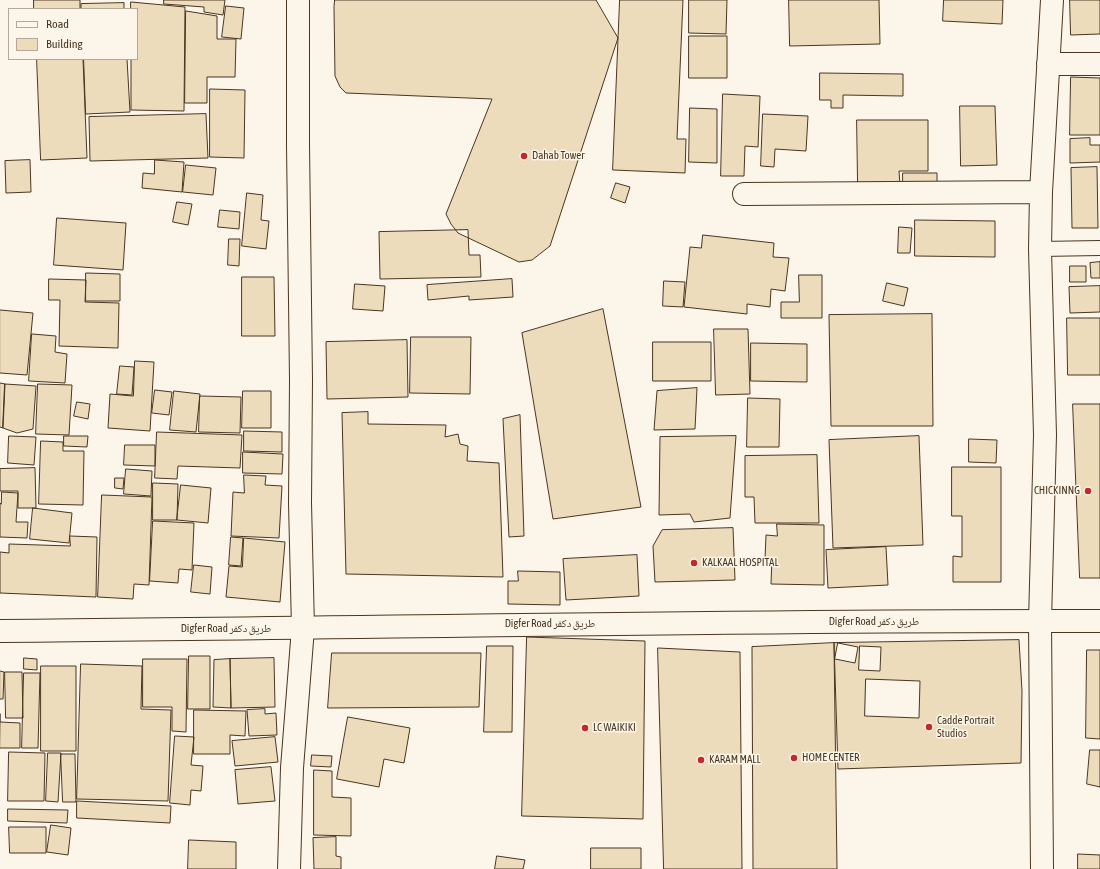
<!DOCTYPE html>
<meta charset="utf-8">
<style>
body{margin:0}
#map{position:relative;width:1100px;height:869px;overflow:hidden;background:#fbf6e9;font-family:"Asap Condensed",sans-serif}
canvas{display:block}
.legend{position:absolute;left:8px;top:8px;width:130px;height:52px;box-sizing:border-box;background:#fbf6e9;border:1px solid #b4a999;margin:0;padding:5px 7px;list-style:none;font-size:12px;color:#4a3520}
.legend li{display:flex;align-items:center;gap:8px;height:20px}
.legend b{width:20px;border:1px solid #b4a999}
</style>
<div id="map">
<canvas width="1100" height="869"></canvas>
<ul class="legend">
<li><b style="height:5px;background:#fbf6e9"></b>Road</li>
<li><b style="height:11px;background:#ecdcbc"></b>Building</li>
</ul>
</div>
<script>
const ctx = document.querySelector('canvas').getContext('2d');
ctx.lineJoin = 'round';
function paint(path, color) {
  ctx.fillStyle = color;
  ctx.fill(path, 'evenodd');
}
function stroke(path, color, width, dash) {
  ctx.strokeStyle = color;
  ctx.lineWidth = width;
  ctx.lineCap = dash ? 'butt' : 'round';
  ctx.setLineDash(dash || []);
  ctx.stroke(path);
}
function write(font, color, halo, rows, align = 'center') {
  ctx.font = font + ' "Asap Condensed","Noto Naskh Arabic",sans-serif';
  ctx.lineWidth = 3;
  ctx.setLineDash([]);
  ctx.textBaseline = 'middle';
  ctx.strokeStyle = halo;
  ctx.fillStyle = color;
  for (const [text, x, y, turn = 0] of rows) {
    ctx.save();
    ctx.translate(x, y);
    ctx.rotate((+turn || 0) * Math.PI / 180);
    ctx.textAlign = isNaN(turn) ? turn : align;
    if (halo) ctx.strokeText(text, 0, 0);
    ctx.fillText(text, 0, 0);
    ctx.restore();
  }
}
const building = new Path2D(`
 M34,0H80V9H34Z
 M164,0H225L223,15L204,12V7L164,4Z
 M335,0H596L618,38L550,246L532,260L519,262L458,233L451,224L446,214L492,99L346,93L340,87L335,76L334,7Z
 M620,0H683L677,139H686L685,173L613,170Z
 M689,0H727L726,34L689,33Z
 M789,0H879L880,44L790,46Z
 M944,0H1003L1002,24L943,21Z
 M1070,0H1100V34L1071,35Z
 M131,2L185,7L184,111L131,110V59H137V9H131Z
 M124,3V9H81V4Z
 M226,6L244,8L241,39L222,37Z
 M186,11L217,16V39H236L235,77H207V103H185Z
 M689,36H727V78H689Z
 M37,59H83L87,158L41,160Z
 M84,59H127L130,112L86,114Z
 M820,73L903,74V96L843,95V108H831V100H820Z
 M1071,77L1100,78V135H1070Z
 M210,89L245,90L244,158L210,157Z
 M723,94L760,96L758,147L745,146L744,176H721Z
 M960,106H995L997,165L961,166Z
 M690,108L717,109V163L689,162Z
 M206,114L208,158L90,161L89,117Z
 M763,114L808,116L806,151L775,149L774,167L761,166Z
 M857,120H928V171H899L900,185H858Z
 M1090,138V145H1100V162L1070,163V139Z
 M30,160L31,192L6,193L5,161Z
 M155,160L184,162L182,192L142,188L143,173L154,174Z
 M186,165L216,168L213,195L183,192Z
 M1097,167L1098,228H1072L1071,168Z
 M903,173H937V186L903,187Z
 M616,183L630,187L625,203L611,198Z
 M247,193L263,195L261,220L269,221L266,249L242,246Z
 M177,202L192,204L188,225L173,222Z
 M220,210L240,212L239,229L218,227Z
 M57,218L126,223L123,270L54,265Z
 M915,220L995,221V257L915,256Z
 M899,227L912,228L910,253H898Z
 M468,230L469,255H480L481,277L380,279L379,232Z
 M703,235L774,243L773,257L789,258L785,291L771,289L770,307L747,304V314L684,307L690,247L701,248Z
 M229,239H240L239,266L228,265Z
 M1100,262V278H1091L1090,263Z
 M1070,266H1086V282H1070Z
 M86,273L120,274V301H86Z
 M799,275H822V318H781V302H799Z
 M242,277H274L275,336H242Z
 M49,279L86,280L85,302L119,303L118,348L59,346L60,300H49Z
 M512,279L513,297L469,300V296L428,300L427,285Z
 M664,281L685,282L683,307L663,306Z
 M887,283L908,288L904,306L883,301Z
 M355,284L385,286L383,311L353,309Z
 M1100,286V312L1070,313L1069,287Z
 M603,309L641,507L553,519L522,333Z
 M0,310L33,313L27,375L0,373Z
 M932,314L933,426H831L829,315Z
 M1067,318H1100V375H1068Z
 M714,329H748L750,394L716,395Z
 M32,334L56,336L55,352L67,354L65,383L29,381Z
 M411,337H471L470,394L410,393Z
 M407,340L408,397L327,399L326,342Z
 M653,342H711V381H653Z
 M751,343L807,344V382L751,381Z
 M135,361L154,362L150,431L108,428L110,394L133,396Z
 M120,366L134,367L132,395L117,394Z
 M0,383L5,384L3,428L0,427Z
 M5,384L36,386L33,429L17,433L3,428Z
 M38,384L72,385L69,435L36,434Z
 M697,388L695,429L654,430L657,391Z
 M155,390L172,392L169,415L152,413Z
 M174,391L200,394L196,432L170,430Z
 M243,391H271V428H242Z
 M200,396L241,397L240,433L199,432Z
 M748,398L780,399L779,447H747Z
 M77,402L90,404L88,419L74,416Z
 M1073,404H1100V578H1080Z
 M368,412V424L446,425L445,437L458,434L460,444L468,446L467,461L499,463L503,577L346,574L342,413Z
 M520,415L524,536L509,537L503,419Z
 M244,431L282,432V452L244,451Z
 M157,432L242,435L240,468L178,466L177,479L155,478Z
 M9,436L36,437L34,465L8,463Z
 M64,436H88L87,447L64,446Z
 M736,436L730,518L694,522L690,514L659,515L660,437Z
 M919,436L923,545L833,548L829,440Z
 M969,439L997,440L996,463L969,462Z
 M41,441L63,442V451H84L83,505L39,504Z
 M125,445H155V466L124,465Z
 M243,452L283,454L282,474L243,473Z
 M817,455L819,523H755L754,497H745V456Z
 M952,467H1001V582H953V556L962,557V516H952Z
 M35,468L36,508H18V491H0V469Z
 M126,469L152,471L151,496L124,494Z
 M244,475L266,476L265,485L282,486L279,538L231,536L233,492L244,493Z
 M115,478H124L123,489L115,488Z
 M153,483L178,484L177,520H153Z
 M181,485L211,488L208,523L177,520Z
 M2,492L18,493L16,522H28L27,538L0,537V503L1,504Z
 M102,495L152,497L149,585L134,584L133,599L98,597Z
 M33,508L72,513L69,543L30,539Z
 M153,521L194,523L192,570L179,569L178,583L150,581Z
 M777,524L824,525V585L771,584L772,558L765,559L766,535L777,536Z
 M733,528L735,580L655,582L653,546L662,530Z
 M70,536L97,537L96,597L0,593V552L9,553V544L70,546Z
 M231,537L243,538L241,566L229,565Z
 M244,538L285,542L280,602L226,597L229,566L242,567Z
 M886,547L888,585L828,588L826,550Z
 M637,555L639,596L566,600L563,559Z
 M194,565L212,567L210,594L191,592Z
 M518,571L560,572V605L508,604V581H518Z
 M527,637L645,641L643,819L522,816Z
 M1019,640L1022,691L1021,763L838,769L834,643Z
 M834,643L837,869H753L752,647Z
 M838,643L858,647L855,663L835,659Z
 M487,646H513L512,732H484Z
 M860,646L881,647L880,671L859,670Z
 M658,648L740,652L742,869H664Z
 M1087,650H1100V739L1086,738Z
 M332,653H481L479,707L328,708Z
 M189,656H210V709H188Z
 M24,658L37,659V670L24,669Z
 M274,658L275,707L231,708L230,659Z
 M143,659H187L186,732L172,731V707H143Z
 M230,659L231,708L213,707L214,660Z
 M81,664L142,666L141,709L171,710L168,801L77,799Z
 M41,666H76V751H41Z
 M0,671L4,672L3,699H0Z
 M5,672H22L23,718H6Z
 M24,673H40L38,748H22Z
 M866,679L920,681L919,718L865,716Z
 M265,709V714L276,713L277,735L249,736L247,710Z
 M194,710L246,711L245,736L230,735V754H194Z
 M0,714V722L20,723V748H0Z
 M348,717L410,728L404,763L384,759L379,787L337,779Z
 M175,736L194,737L191,765L203,766L201,791L191,790L190,805L170,803Z
 M275,737L278,762L235,766L232,741Z
 M1090,750H1100V787L1087,784Z
 M9,752L45,753L44,801H8Z
 M48,753H61L58,802L46,801Z
 M61,754H75L76,802H63Z
 M312,755L332,756L331,767L311,766Z
 M271,767L275,801L238,804L235,770Z
 M314,770L332,771V797L351,798V836L314,835Z
 M77,801L171,806L170,823L77,818Z
 M8,809L68,810L67,823L8,821Z
 M51,825L71,828L68,855L47,852Z
 M9,827H46V853H10Z
 M336,837V856L341,857V869H314L313,838Z
 M189,840L236,842V869H188Z
 M591,848H641V869H591Z
 M1078,854L1100,855V869H1078Z
 M497,856L525,860L523,869H495Z`);
paint(building, '#ecdcbc');
stroke(building, '#4a3520', 1);
const lane = new Path2D(`
 M1040,249L1100,248`);
const street = new Path2D(`
 M1048,64H1100
 M744,194L1041,192
 M289,869L292,768L303,628L300,503L301,380L298,144V0
 M1042,869L1040,621L1045,435L1040,249L1041,192L1052,0`);
const secondary = new Path2D(`
 M0,631C367,628 733,620 1100,621`);
stroke(lane, '#4a3520', 16);
stroke(street, '#4a3520', 24);
stroke(secondary, '#4a3520', 24);
stroke(lane, '#fbf6e9', 14);
stroke(street, '#fbf6e9', 22);
stroke(secondary, '#fbf6e9', 22);
for (const [x, y, r, color] of [
 [524,156,4,"#c62828"],
 [1088,491,4,"#c62828"],
 [694,563,4,"#c62828"],
 [929,727,4,"#c62828"],
 [585,728,4,"#c62828"],
 [794,758,4,"#c62828"],
 [701,760,4,"#c62828"]
]) {
  const dot = new Path2D();
  dot.arc(x, y, r, 0, 2 * Math.PI);
  ctx.fillStyle = color;
  ctx.fill(dot);
  stroke(dot, '#fbf6e9', 1.5);
}
write('11px', '#4a3520', '#fbf6e9', [
 ["Dahab Tower",532,156],
 ["CHICKINNG",1080,491,"right"],
 ["KALKAAL HOSPITAL",702,563],
 ["Cadde Portrait",937,721],
 ["Studios",937,734],
 ["LC WAIKIKI",593,728],
 ["HOME CENTER",802,758],
 ["KARAM MALL",709,760]
], 'left');
write('11px', '#4a3520', '#fbf6e9', [
 ["Digfer Road طريق دكفر",874,622],
 ["Digfer Road طريق دكفر",550,624],
 ["Digfer Road طريق دكفر",226,629]
]);
</script>
